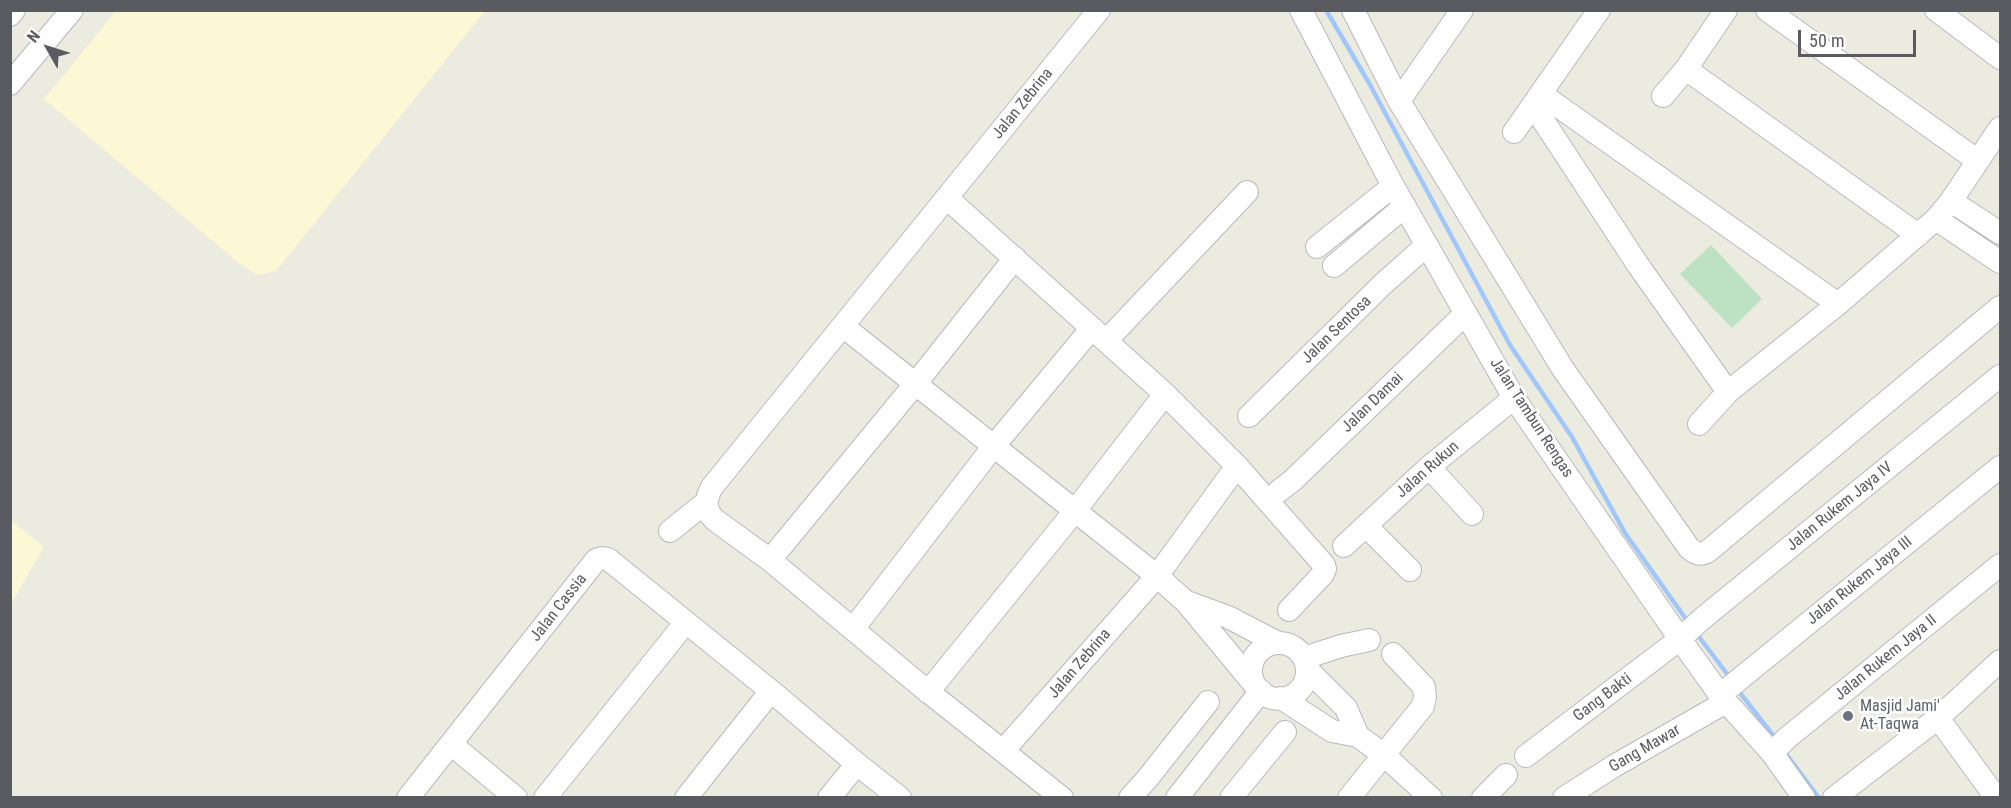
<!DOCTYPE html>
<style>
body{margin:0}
#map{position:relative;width:2011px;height:808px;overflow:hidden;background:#ebebe0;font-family:"Roboto Condensed",sans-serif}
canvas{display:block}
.frame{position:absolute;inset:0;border:12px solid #595b61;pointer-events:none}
.north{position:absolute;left:18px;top:18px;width:60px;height:60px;-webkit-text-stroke:4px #fff;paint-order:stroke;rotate:309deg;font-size:16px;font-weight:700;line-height:24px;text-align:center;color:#595b61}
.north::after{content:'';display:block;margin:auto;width:21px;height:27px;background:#595b61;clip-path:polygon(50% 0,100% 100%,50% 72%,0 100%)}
.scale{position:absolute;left:1798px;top:30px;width:118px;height:27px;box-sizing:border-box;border:3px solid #595b61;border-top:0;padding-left:8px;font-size:18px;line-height:21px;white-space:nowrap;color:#595b61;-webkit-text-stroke:4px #fff;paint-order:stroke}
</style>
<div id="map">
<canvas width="2011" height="808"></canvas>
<div class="frame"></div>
<div class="north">N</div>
<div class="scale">50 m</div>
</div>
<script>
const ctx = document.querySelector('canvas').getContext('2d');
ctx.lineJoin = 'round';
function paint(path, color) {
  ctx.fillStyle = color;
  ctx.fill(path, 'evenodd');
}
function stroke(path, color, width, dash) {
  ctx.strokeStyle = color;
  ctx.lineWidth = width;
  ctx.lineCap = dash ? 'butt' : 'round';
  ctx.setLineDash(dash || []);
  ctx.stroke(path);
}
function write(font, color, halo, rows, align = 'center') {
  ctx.font = font + ' "Roboto Condensed",sans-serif';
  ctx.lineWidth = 5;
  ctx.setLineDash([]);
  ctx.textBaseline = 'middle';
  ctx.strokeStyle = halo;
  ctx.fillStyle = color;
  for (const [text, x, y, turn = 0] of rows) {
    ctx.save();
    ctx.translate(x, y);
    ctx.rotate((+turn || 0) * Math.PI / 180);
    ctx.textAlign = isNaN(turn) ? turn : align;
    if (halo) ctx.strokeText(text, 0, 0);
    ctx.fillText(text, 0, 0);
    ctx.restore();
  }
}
paint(new Path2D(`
 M117,10H485V11L276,271L257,275L240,264L44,99Z
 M11,520L44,547L11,604Z`), '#fcf8d5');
paint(new Path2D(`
 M1711,245L1762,299L1732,328L1680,274Z`), '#bde2c3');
stroke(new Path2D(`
 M1326,10L1369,83L1510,345L1572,437L1625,533L1688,622
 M1696,633L1731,679
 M1737,689L1776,739
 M1784,751L1819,798`), '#a1c6fa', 4.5);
const minor = new Path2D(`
 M1301,10L1393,186L1514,398L1680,639L1720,695L1772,753L1804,798
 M1353,10L1399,101L1563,369L1689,548C1695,553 1699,556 1707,552L2000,307
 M1767,10L1978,161
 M1936,10L2000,58
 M10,15L14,10
 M1686,69L1918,235
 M10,84L72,10
 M1541,94L1838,304
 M1663,96L1686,69L1726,10
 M1399,101L1462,10
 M1533,105L1638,265L1728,392
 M1514,132L1599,10
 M947,198L1165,394L1237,466L1324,565L1325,569L1323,574L1289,610
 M1951,201L2000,233
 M1936,219L2000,262
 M1317,247L1393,186
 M1334,266L1405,206
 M844,327L1157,576L1186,602L1254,684
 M1106,341L1247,192
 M1249,416L1383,284L1427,245
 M1699,424L1728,392L1838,304L1936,219L1951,201L2000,128
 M1429,467L1472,514
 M1279,491L1292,481L1465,314
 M1366,526L1410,570
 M670,531L705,503
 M1344,546L1429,467L1514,398
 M770,560L916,383L1015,258
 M1187,602L1228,617L1278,643
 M853,629L993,447L1092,328
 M1251 671a28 28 0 1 1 56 0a28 28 0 1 1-56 0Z
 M1304,658L1341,646L1369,640
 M1307,669L1346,708L1358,736
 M928,692L1074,512L1165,394
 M1720,695L2000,467
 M1281,698L1332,731L1358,736L1384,755L1431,798
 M1938,718L1992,792
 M451,744L516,798
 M1003,751L1157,576L1237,466
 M1772,753L1787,738L2000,565
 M1526,756L1680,639L1703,618L2000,376
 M408,798L596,560L602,558L608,559L771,691L857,764L900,798
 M545,798L686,622
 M686,798L771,691
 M829,798L857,764
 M1062,798L921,686L770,560L715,520C704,509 705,500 712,487L1099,10
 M1130,798L1147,779L1208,702
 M1177,798L1261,691
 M1231,798L1285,732
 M1349,798L1423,706L1425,697L1424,687L1393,654
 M1483,798L1506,775
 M1564,798L1614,766L1726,702
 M1834,798L1938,718L2000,661`);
stroke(minor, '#b8b9bf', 24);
stroke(minor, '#fff', 22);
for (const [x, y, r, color] of [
 [1848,716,6,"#6b7280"]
]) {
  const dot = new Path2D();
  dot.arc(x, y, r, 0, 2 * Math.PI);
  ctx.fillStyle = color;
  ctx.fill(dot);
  stroke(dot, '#fff', 2);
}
write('16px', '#595b61', '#fff', [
 ["Jalan Zebrina",1023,104,-51],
 ["Jalan Sentosa",1337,330,-44],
 ["Jalan Damai",1373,403,-44],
 ["Jalan Tambun Rengas",1531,418,57],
 ["Jalan Rukun",1428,470,-41],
 ["Jalan Rukem Jaya IV",1840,507,-39],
 ["Jalan Rukem Jaya III",1860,581,-39],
 ["Jalan Cassia",559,608,-52],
 ["Jalan Rukem Jaya II",1886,658,-39],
 ["Jalan Zebrina",1080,664,-49],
 ["Gang Bakti",1603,698,-37],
 ["Gang Mawar",1645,749,-30]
]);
write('16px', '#5b616d', '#fff', [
 ["Masjid Jami'",1860,707],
 ["At-Taqwa",1860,725]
], 'left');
</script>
